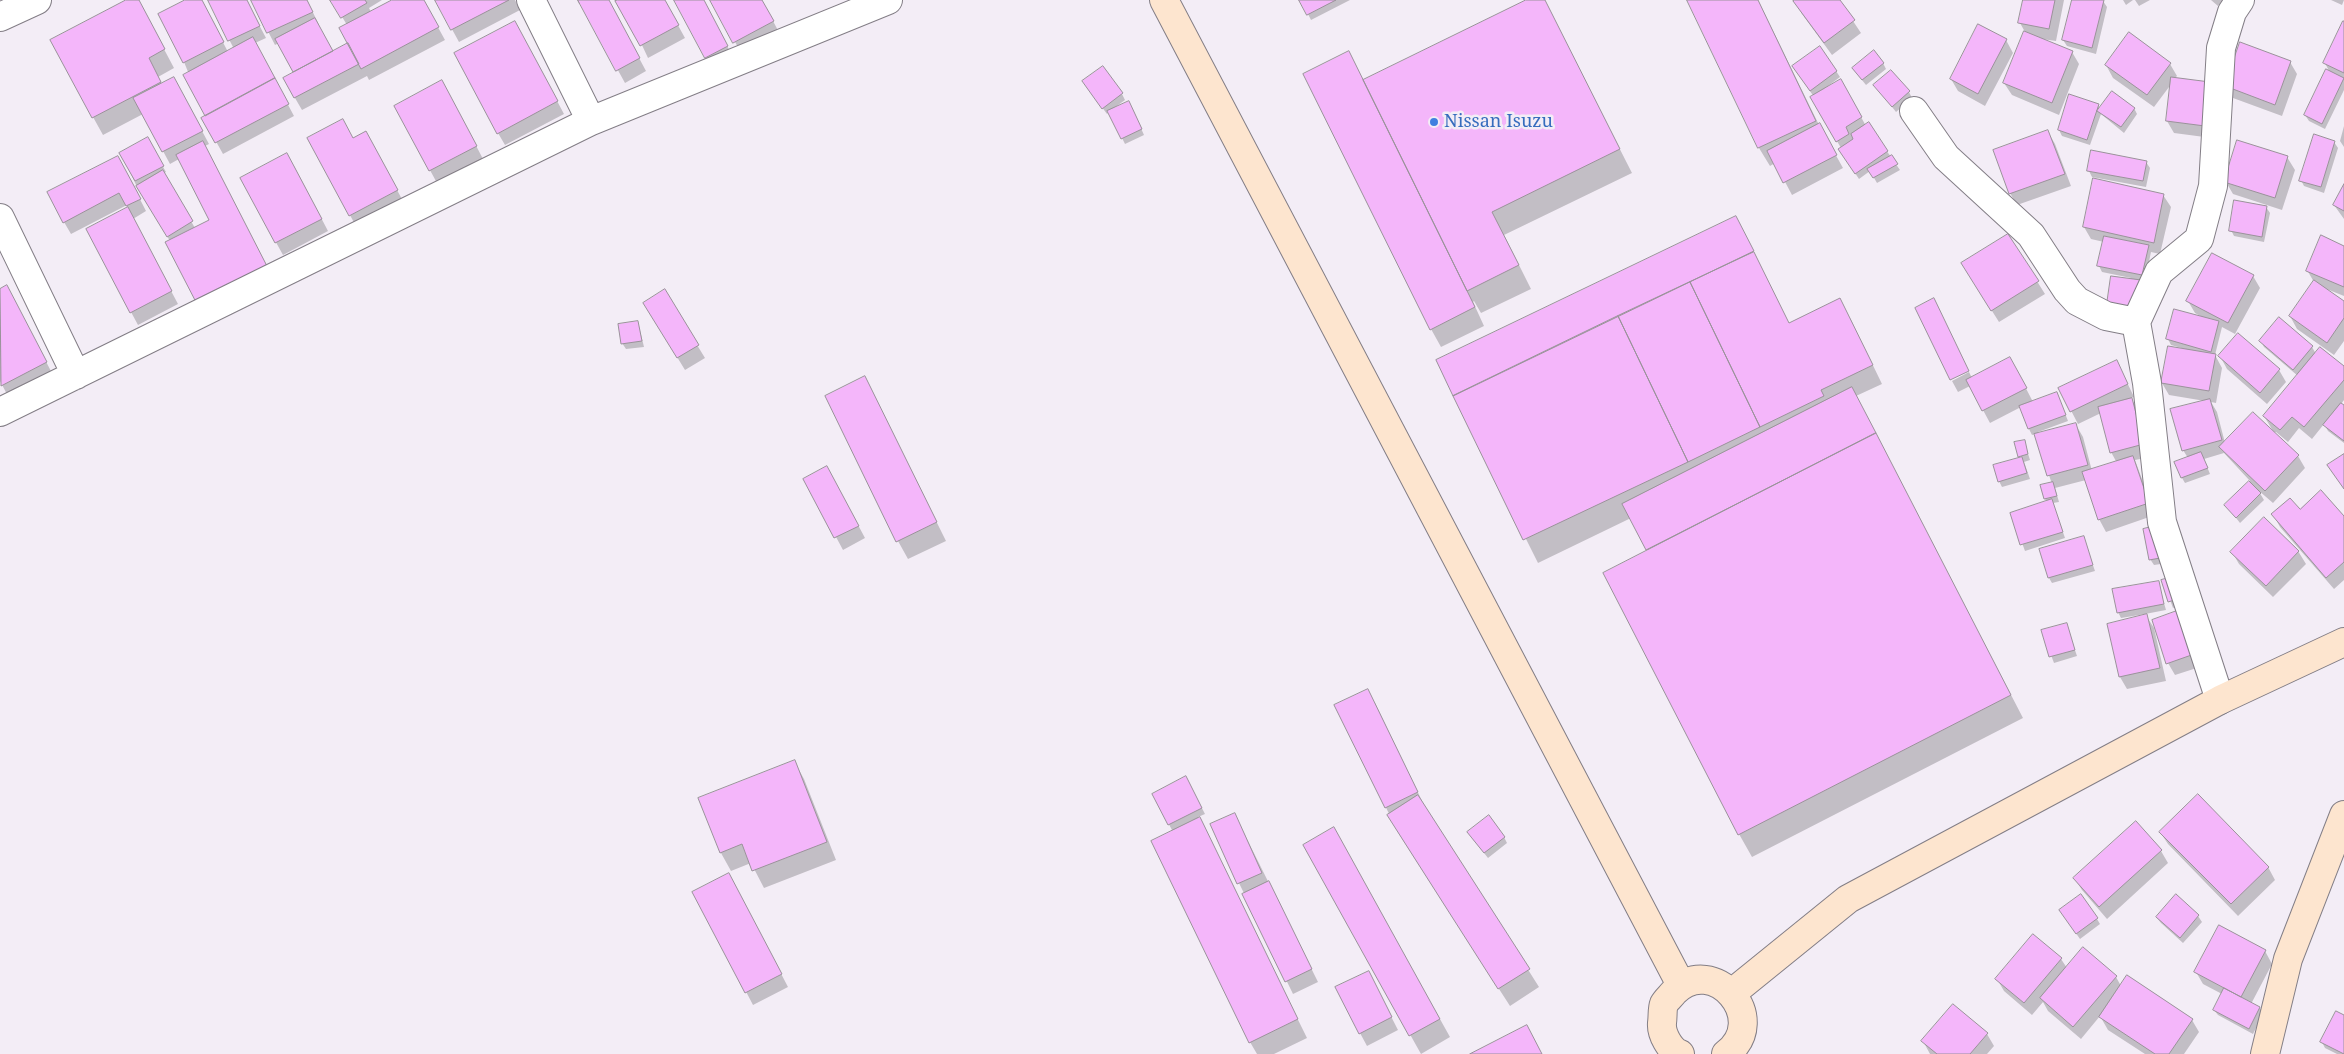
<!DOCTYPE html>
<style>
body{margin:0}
canvas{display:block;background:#f3edf6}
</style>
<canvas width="2344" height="1054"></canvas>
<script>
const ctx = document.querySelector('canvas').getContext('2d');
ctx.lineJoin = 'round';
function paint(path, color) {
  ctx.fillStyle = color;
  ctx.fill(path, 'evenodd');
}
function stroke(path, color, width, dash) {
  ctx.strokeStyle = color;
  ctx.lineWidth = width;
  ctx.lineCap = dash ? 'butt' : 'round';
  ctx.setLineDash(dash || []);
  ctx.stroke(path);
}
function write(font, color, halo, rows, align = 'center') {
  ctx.font = font + ' "Noto Serif",serif';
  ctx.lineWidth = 5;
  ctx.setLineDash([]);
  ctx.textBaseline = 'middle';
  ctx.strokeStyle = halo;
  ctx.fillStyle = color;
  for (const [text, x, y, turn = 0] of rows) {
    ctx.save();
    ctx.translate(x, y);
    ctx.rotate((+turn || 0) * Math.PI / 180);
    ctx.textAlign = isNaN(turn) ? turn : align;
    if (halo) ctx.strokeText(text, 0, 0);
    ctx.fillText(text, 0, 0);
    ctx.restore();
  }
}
paint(new Path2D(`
 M128,0H138L174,68L158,77L162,84L180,90L209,144L205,146L278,288L170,241L137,187L121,153L147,139L166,172L163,174L195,228L210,220L179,159L170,164L143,114L103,135L93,117Z
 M188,0H201L228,52L234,49L209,0H246L266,38L255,43L294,116L223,154L203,118L206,116L184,62Z
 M252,0H307L319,25L318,26L333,53L349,43L347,25L332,0H382L369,8L371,12L394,0H423L445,40L369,80L367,76L302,110L295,98L294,72L279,43L275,45Z
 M436,0H515L520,10L459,42Z
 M577,0H608L646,71L625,83L581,3L579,4Z
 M621,0H664L685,38L648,58Z
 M675,0H703L734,59L713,69Z
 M712,0H762L783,40L745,60Z
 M1301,0H1350L1311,20Z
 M1529,0H1544L1632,173L1504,235L1531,289L1481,313L1474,301L1473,302L1484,326L1441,347L1431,329L1363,81Z
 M1688,0H1758L1819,125L1843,168L1792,195L1775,163L1770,166L1759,148Z
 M1797,0H1839L1861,33L1832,55L1802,14L1795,2Z
 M2024,0H2064L2056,41L2042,39L2072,52L2079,64L2059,115L2012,95L2004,83L2025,32L2020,23Z
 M2073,0H2100L2103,1L2107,7L2096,54L2067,46L2063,40Z
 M2123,0H2133L2126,5Z
 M2135,0H2150L2139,6Z
 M2211,0H2223L2218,6Z
 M2331,0H2344L2342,5Z
 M2344,23V90L2325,129L2309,121L2305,115L2330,73L2325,63Z
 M522,35L564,114L505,145L498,133Z
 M2006,40L2013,53L1985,106L1958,91L1951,79Z
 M2290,62L2297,74L2282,116L2233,98L2226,86Z
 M1883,63L1886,69L1866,85L1853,69Z
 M2170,64L2177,76L2175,78L2212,138L2174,133L2167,121L2172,83L2154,107L2113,78L2106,65Z
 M1836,71L1840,77L1824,89L1825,90L1841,81L1866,126L1868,124L1900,170L1877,183L1870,171L1859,179L1843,155L1841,148L1812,98L1814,97L1797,72Z
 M1875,85L1909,92L1912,98L1896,112Z
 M1087,87L1122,94L1125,100L1114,108H1132L1144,135L1125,144L1109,112L1107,114Z
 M449,94L483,159L437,183L395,106Z
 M2098,105L2100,109L2134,108L2137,114L2124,133L2101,114L2090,145L2062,136L2059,130Z
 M2344,126V147L2340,141Z
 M2048,132L2055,144L2071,186L2017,205L2010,193Z
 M308,138L353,140L373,145L404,203L357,228Z
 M2334,142L2338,148L2324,193L2304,186L2301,180Z
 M2287,157L2295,170L2282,210L2233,194L2226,182Z
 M2146,162L2150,168L2146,187L2092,177L2089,171Z
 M294,166L328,231L283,255L241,179Z
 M125,170L146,211L133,219L178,304L138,325L131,312L127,205L71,234L64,222Z
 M2344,187V219L2334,205Z
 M2163,195L2171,207L2160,254L2151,252L2145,281L2139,280L2143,287L2131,280V278L2102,272L2099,266L2104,242L2091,239L2084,227Z
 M2266,207L2270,213L2264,242L2234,236L2231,230Z
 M1736,217L1789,324L1850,318L1882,384L1856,396L2023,718L1752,857L1739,834L1648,551L1631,518L1538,563L1437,361Z
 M2008,235L2045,294L1999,322L1970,276Z
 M2344,247V296L2324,288L2344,303V341L2334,355L2297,329L2290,316L2314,282L2307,270Z
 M2253,276L2260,288L2235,334L2222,327L2215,355L2222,368L2216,403L2211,402L2217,412L2225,443L2273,431L2264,416L2298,376L2264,347L2261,341L2312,347L2316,354L2344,368V400L2341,404L2344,406V443L2328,431L2324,424L2312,439L2299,428L2288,442L2276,432L2274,433L2298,456L2305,468L2273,503L2258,490L2264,500L2240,523L2226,505L2250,481L2224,453L2204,459L2210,474L2185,483L2182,478L2188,458L2183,450L2205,401L2169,395L2162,383L2185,349L2171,345L2168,339L2202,317L2195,313L2188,301Z
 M7,287L53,375L9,398L0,381V291Z
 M664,291L705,358L685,370L652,316Z
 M638,322L644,347L626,349L622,343Z
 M2238,335L2279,370L2286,382L2267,404L2227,369L2220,356Z
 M2017,371L2033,402L2057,393L2068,421L2038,432L2039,434L2078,424L2060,389L2123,374L2134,397L2131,398L2139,412L2150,457L2135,460L2155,515L2106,532L2099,519L2086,480L2055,488L2059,502L2053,503L2065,538L2025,551L2011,513L2047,502L2045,499L2052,484L2035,434L2032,435L2029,429L2021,407L1990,423L1970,386L1958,392L1952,381L1969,372L1972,378ZM2101,413L2111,452L2117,463L2092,471L2083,437L2076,425Z
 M865,378L946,541L908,559L898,541Z
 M2024,441L2030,460L2024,462L2030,479L2002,487L1999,481L2021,458Z
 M805,479L834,480L865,538L843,550Z
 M2300,511L2344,518V580L2334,589L2280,527L2273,514Z
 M2145,530L2168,563L2154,565L2150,559Z
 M2083,537L2095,571L2052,583L2049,578Z
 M2298,551L2306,564L2273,597L2239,564L2232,552Z
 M2163,581L2186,603L2173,608Z
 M2158,582L2166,610L2145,614L2154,628L2166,681L2127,689L2120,677L2145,616V614L2121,618L2118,612Z
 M2184,610L2206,665L2175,675L2168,663Z
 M2066,624L2077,656L2054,663L2042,631Z
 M1375,703L1424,805L1539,987L1510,1006L1399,834L1336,706Z
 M794,761L804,779L836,860L764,888L751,863L731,871L721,853L699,799Z
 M1189,783L1205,814L1198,817L1307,1038L1274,1054H1257L1250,1042L1173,832L1153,794Z
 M2136,823L2161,851L2168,863L2107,919L2082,890L2074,878Z
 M1241,827L1318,982L1293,994L1239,883Z
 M2160,832L2268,867L2275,880L2238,916L2168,844Z
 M1504,837L1507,843L1488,858L1472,838Z
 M1304,845L1344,847L1450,1037L1421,1054Z
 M736,887L788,987L753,1005L694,892Z
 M2064,916L2097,919L2100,924L2080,939Z
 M2198,916L2202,922L2183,943L2161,923L2157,918Z
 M2033,936L2061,959L2067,968L2116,977L2121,986L2192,1020L2199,1032L2184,1054H2145L2108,1030L2100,1016L2081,1039L2048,1011L2043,1002L2032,1015L2004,991L1997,979Z
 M2265,951L2272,964L2251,1004L2260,1008L2263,1014L2253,1034L2218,1015L2214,1010L2222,994L2203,984L2196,972Z
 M1375,985L1398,1030L1367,1046L1360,1033Z
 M2344,1016V1054H2337L2325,1048L2322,1042Z
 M1987,1034L1994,1046L1987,1054H1930L1923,1041Z`), '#0003');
const building = new Path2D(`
 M126,0H139L165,49L149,58L161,82L92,118L50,40Z
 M185,0H202L224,42L183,63L158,14Z
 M208,0H247L260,26L228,41Z
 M251,0H307L313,12L267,33Z
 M330,0H365L367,3L341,18Z
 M392,0H424L439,27L361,69L339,28Z
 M435,0H509L451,30Z
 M578,0H609L640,58L616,71Z
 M618,0H665L679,25L640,46L615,1Z
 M674,0H704L728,46L705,58Z
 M710,0H762L774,21L733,43Z
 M1299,0H1336L1307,15Z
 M1526,0H1545L1620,149L1492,212L1519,265L1467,291L1363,80Z
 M1687,0H1758L1816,121L1758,148Z
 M1795,0H1840L1855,20L1824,43L1793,1Z
 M2023,0H2055L2049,29L2018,23Z
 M2072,0H2104L2092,48L2062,40Z
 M315,18L333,51L293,72L275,39Z
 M515,21L558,101L497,134L454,53Z
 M2343,21H2344V73L2323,63Z
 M1978,24L2007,39L1978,94L1950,79Z
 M2024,31L2073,51L2052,103L2003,83Z
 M2129,32L2171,63L2147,95L2105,65Z
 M253,37L275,78L205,116L183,75Z
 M2240,42L2291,61L2275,105L2225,86Z
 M348,43L359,64L294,98L283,78Z
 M1820,46L1837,71L1810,91L1792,66Z
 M1874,50L1884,63L1862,80L1852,68Z
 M1349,51L1475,307L1430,330L1303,74Z
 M1103,66L1123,93L1102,109L1082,81Z
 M2326,69L2344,78L2322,124L2304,115Z
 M1891,70L1910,91L1892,107L1873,85Z
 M174,77L203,131L162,152L133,98Z
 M2171,77L2210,82L2205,126L2166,121Z
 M275,78L289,104L215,143L201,118Z
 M1841,79L1862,117L1846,127L1849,134L1836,142L1810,97Z
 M442,80L477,146L429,171L394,106Z
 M2112,91L2135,108L2121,127L2097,111Z
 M2069,94L2099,104L2087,140L2058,130Z
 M1129,101L1142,129L1121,139L1107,111Z
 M343,119L353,138L366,131L398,190L349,216L307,138Z
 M1869,122L1888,151L1855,174L1838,149L1853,139L1851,134Z
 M1820,123L1837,155L1783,183L1767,151Z
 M2048,130L2065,174L2009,194L1993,150Z
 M2314,134L2335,141L2321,187L2299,181Z
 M148,137L164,166L135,181L119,153Z
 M2237,140L2288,156L2275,198L2224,182Z
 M203,141L269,270L198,306L165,242L209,220L176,155Z
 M2091,150L2147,161L2143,181L2087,171Z
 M287,153L322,219L275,243L240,178Z
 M1892,155L1898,164L1873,178L1867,169Z
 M118,156L141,199L126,206L119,193L63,223L47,192Z
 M163,170L193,221L167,237L136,186Z
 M2093,178L2164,194L2154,243L2083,227Z
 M2344,184V211L2333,205Z
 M2234,200L2267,206L2262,237L2229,231Z
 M128,207L172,291L130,313L86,229Z
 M1736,216L1754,251L1453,396L1436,360Z
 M2008,234L2039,281L1991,311L1961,263Z
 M2321,235L2344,246V287L2306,271Z
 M2104,236L2149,245L2142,275L2097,266Z
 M1754,252L1789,323L1840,298L1873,365L1821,390L1824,396L1760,427L1690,282Z
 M2212,253L2254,275L2228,323L2186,301Z
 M2111,276L2141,280L2137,309L2107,304Z
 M2314,280L2344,301V318L2327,343L2289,316Z
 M1690,282L1760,427L1688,462L1618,316Z
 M7,285L47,362L1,386L0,289Z
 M665,289L699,345L677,358L643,303Z
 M1934,298L1969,371L1950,380L1915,308Z
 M2174,309L2219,321L2211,352L2166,339Z
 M1618,316L1688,462L1523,540L1453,396Z
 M2279,317L2313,346L2293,370L2259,341Z
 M638,321L642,341L621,344L618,324Z
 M2238,333L2280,369L2260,393L2218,356Z
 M2168,346L2216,354L2209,391L2161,383Z
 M2320,347L2344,366V380L2304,427L2292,417L2280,430L2263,416Z
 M2010,357L2027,388L1982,411L1966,380Z
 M2117,360L2128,384L2070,412L2058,388Z
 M865,376L937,522L896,542L825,396Z
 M1852,387L1876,433L1646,550L1622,504Z
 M2057,392L2066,415L2028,429L2019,406Z
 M2132,398L2144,444L2110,453L2098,407Z
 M2210,399L2222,440L2182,451L2170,409Z
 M2341,403L2344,405V441L2323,425Z
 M2253,412L2299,455L2265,491L2219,447Z
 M2076,423L2088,465L2047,476L2034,434Z
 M1876,433L2011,695L1738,835L1603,573Z
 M2025,440L2028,454L2018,457L2014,442Z
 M2201,452L2208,468L2181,478L2174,462Z
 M2344,454V489L2327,465Z
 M2133,456L2149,503L2098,520L2082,472Z
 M2022,457L2027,473L1998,482L1993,465Z
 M827,466L859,526L834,538L803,479Z
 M2249,481L2261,493L2236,518L2224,505Z
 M2053,482L2057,496L2044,499L2040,485Z
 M2321,490L2344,516V562L2326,578L2271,514L2290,498L2300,509Z
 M2052,499L2063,532L2020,545L2010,513Z
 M2264,517L2299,551L2266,586L2230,552Z
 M2160,525L2166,557L2149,560L2143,529Z
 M2084,536L2093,565L2048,578L2039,549Z
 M2177,576L2184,597L2168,602L2161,580Z
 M2159,581L2164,604L2117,613L2112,589Z
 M2185,608L2200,652L2166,664L2152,620Z
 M2147,614L2160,668L2119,677L2107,624Z
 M2067,623L2075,650L2049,657L2041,630Z
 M1368,689L1418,792L1385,808L1334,705Z
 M795,760L827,842L752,871L742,844L720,853L698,798Z
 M1186,776L1202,808L1168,825L1152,794Z
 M2198,794L2269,867L2231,904L2159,832Z
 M1418,795L1530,969L1498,989L1387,815Z
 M1235,813L1262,873L1237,884L1210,824Z
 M1489,815L1505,837L1484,853L1467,832Z
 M1200,817L1298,1019L1249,1043L1151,841Z
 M2136,821L2162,850L2099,907L2073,878Z
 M1334,827L1440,1019L1409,1036L1303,845Z
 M729,873L782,974L745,993L692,892Z
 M1269,881L1312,969L1285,982L1242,894Z
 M2081,894L2098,918L2076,934L2059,910Z
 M2176,894L2199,915L2180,938L2156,917Z
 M2219,925L2266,950L2241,997L2194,972Z
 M2033,934L2062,958L2024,1003L1995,979Z
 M2083,947L2117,976L2073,1027L2040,998Z
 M1369,971L1392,1017L1359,1034L1335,987Z
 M2127,975L2193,1019L2169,1054H2155L2099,1017Z
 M2224,988L2260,1007L2249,1029L2213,1010Z
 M1953,1004L1988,1033L1970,1054H1937L1921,1041Z
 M2336,1011L2344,1015V1054L2320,1042Z
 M1527,1025L1542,1054H1470Z`);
paint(building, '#f4b6fa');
stroke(building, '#9a929a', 1);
const street = new Path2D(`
 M531,0L591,121
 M0,17L37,0
 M1914,111L1946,157L2031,235L2067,290L2077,301L2106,316L2136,322
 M0,218L76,375
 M0,412L591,121L888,0
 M2220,700L2162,522L2147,383L2136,322L2159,272L2199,239L2213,186L2221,48L2232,12L2240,0`);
const secondary = new Path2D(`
 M1164,0L1681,985
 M1732,993L1848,899L2220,700L2344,642
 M1680,1054C1670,1050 1661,1034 1662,1023C1663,1017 1662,1009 1664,1004C1666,1000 1671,996 1674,992C1713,952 1772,1019 1726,1054
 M2265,1054L2288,959L2344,815`);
stroke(street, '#837e86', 30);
stroke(secondary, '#837e86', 30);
stroke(street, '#fff', 28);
stroke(secondary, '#fde5cf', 28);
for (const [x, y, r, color] of [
 [1434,122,5,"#3f7fe0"]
]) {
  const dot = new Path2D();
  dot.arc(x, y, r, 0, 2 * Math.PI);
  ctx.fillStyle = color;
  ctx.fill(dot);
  stroke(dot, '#f3edf6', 2);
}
write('18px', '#366cbe', '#f3edf6', [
 ["Nissan Isuzu",1444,122]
], 'left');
</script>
